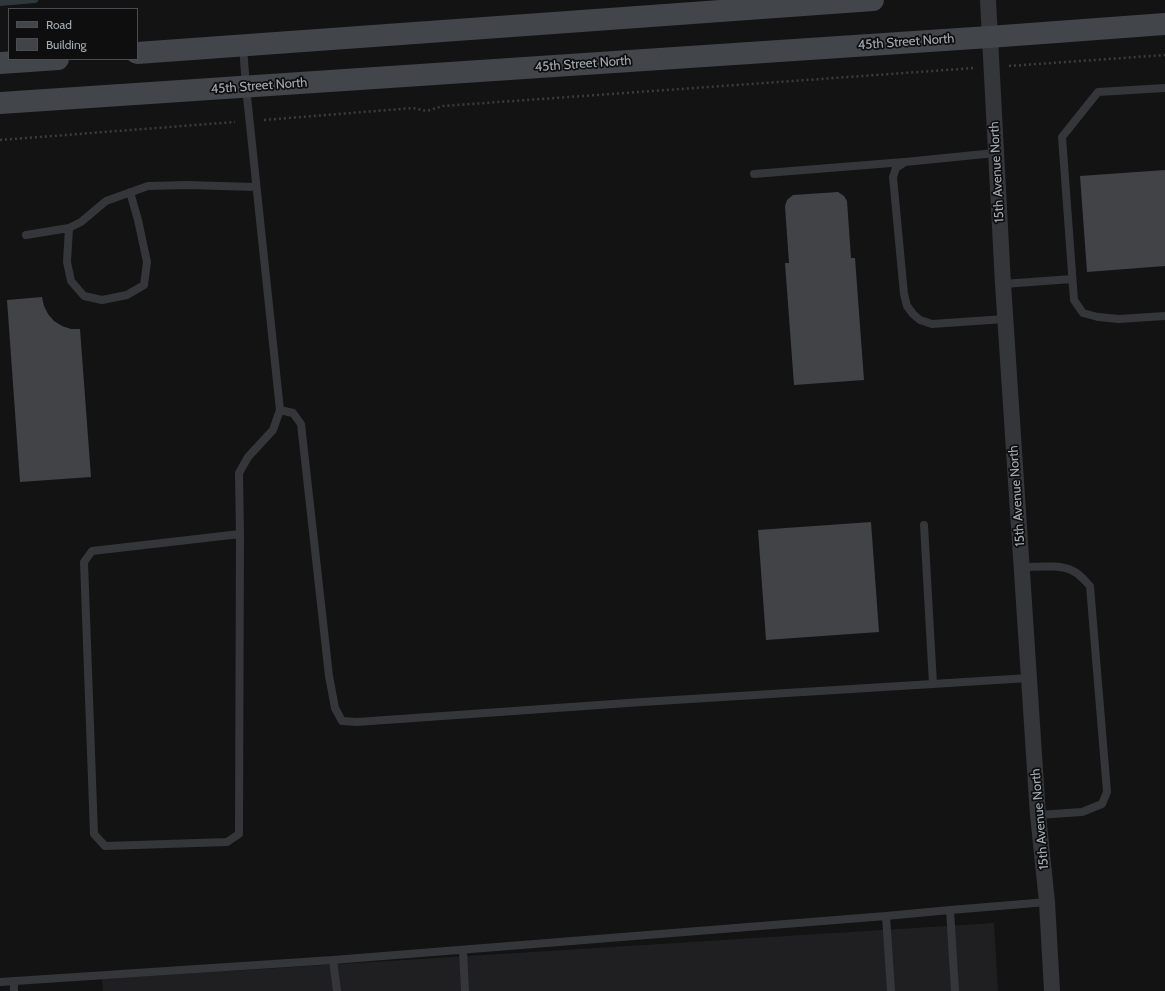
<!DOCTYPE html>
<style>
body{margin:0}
#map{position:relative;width:1165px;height:991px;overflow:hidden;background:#131314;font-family:Cabin,sans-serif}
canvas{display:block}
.legend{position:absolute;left:8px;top:8px;width:130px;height:52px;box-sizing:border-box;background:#0e0e0f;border:1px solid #4a4d51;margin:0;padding:5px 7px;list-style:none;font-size:12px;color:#a5acb4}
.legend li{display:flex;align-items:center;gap:8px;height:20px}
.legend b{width:20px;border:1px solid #4a4d51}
</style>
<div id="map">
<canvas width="1165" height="991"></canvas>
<ul class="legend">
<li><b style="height:5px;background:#424549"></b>Road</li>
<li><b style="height:11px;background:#424347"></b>Building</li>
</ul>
</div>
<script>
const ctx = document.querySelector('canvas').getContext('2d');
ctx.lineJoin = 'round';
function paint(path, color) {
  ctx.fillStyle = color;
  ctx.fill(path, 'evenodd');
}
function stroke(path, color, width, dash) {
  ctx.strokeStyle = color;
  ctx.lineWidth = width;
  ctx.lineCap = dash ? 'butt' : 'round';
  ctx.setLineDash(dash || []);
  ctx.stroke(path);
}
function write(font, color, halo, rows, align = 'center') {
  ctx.font = font + ' Cabin,sans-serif';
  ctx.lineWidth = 3.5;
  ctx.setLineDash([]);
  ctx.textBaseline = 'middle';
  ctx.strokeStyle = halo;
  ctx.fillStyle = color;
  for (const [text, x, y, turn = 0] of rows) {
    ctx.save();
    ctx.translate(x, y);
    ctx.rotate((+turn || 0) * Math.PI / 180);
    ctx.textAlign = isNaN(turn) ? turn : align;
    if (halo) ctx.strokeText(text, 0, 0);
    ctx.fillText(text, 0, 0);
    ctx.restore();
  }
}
paint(new Path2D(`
 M994,923L998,991H103L102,979Z`), '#1f1f21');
stroke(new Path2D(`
 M0,3L35,0`), '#2d373c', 6);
paint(new Path2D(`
 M1165,170V266L1087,272L1080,176Z
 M838,192L844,196L847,201L851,258H855L864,380L794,385L785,263H789L785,206L787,200L793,195Z
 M42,297L44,306L48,314L54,321L62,326L71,329H80L91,477L20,482L7,300Z
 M871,522L879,632L766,640L758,530Z`), '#424347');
stroke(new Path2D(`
 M1009,66L1165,55
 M264,120L413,108L427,111L443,106L974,68
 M0,140L235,122`), '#3a3d40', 2.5, [2, 3]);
stroke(new Path2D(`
 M1165,88L1098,92L1062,137L1074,300L1083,313L1098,317L1119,319L1165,316
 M995,153L905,162L896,168L893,177L904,294L907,306L913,314L920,320L932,324L1005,319
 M754,174L904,162
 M69,228L67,262L71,281L84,296L102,300L127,295L144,285L147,262L138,220L130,192
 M26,235L69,228L81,222L106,201L148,186L187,185L256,187
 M1003,284L1072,279
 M280,410L293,413L301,424L329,676L335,708L342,721L357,722L642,702L1029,678
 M924,525L933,684
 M240,534L92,551L84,562L94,834L105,846L227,842L239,834L240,534L239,473L248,457L273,430L280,410L246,87L243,46
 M1022,567C1037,567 1060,564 1073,571C1080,574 1085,581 1090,586L1107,792L1102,804L1082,812L1038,815
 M950,910L955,991
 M886,916L891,991
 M463,950L465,991
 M333,960L337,991
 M14,981V991
 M0,982L333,960L886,916L950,910L1047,902`), '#343639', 8);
stroke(new Path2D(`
 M988,0L1003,284L1038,815L1047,902L1052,991`), '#343639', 16);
stroke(new Path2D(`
 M137,53L873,0
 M0,63L58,59
 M0,103L989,37L1165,24`), '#424549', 22);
write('13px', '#a5acb4', '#0e0e0f', [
 ["45th Street North",906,42,-4],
 ["45th Street North",583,64,-4],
 ["45th Street North",259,86,-4],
 ["15th Avenue North",997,172,-93],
 ["15th Avenue North",1017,496,-94],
 ["15th Avenue North",1040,819,-95]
]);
</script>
